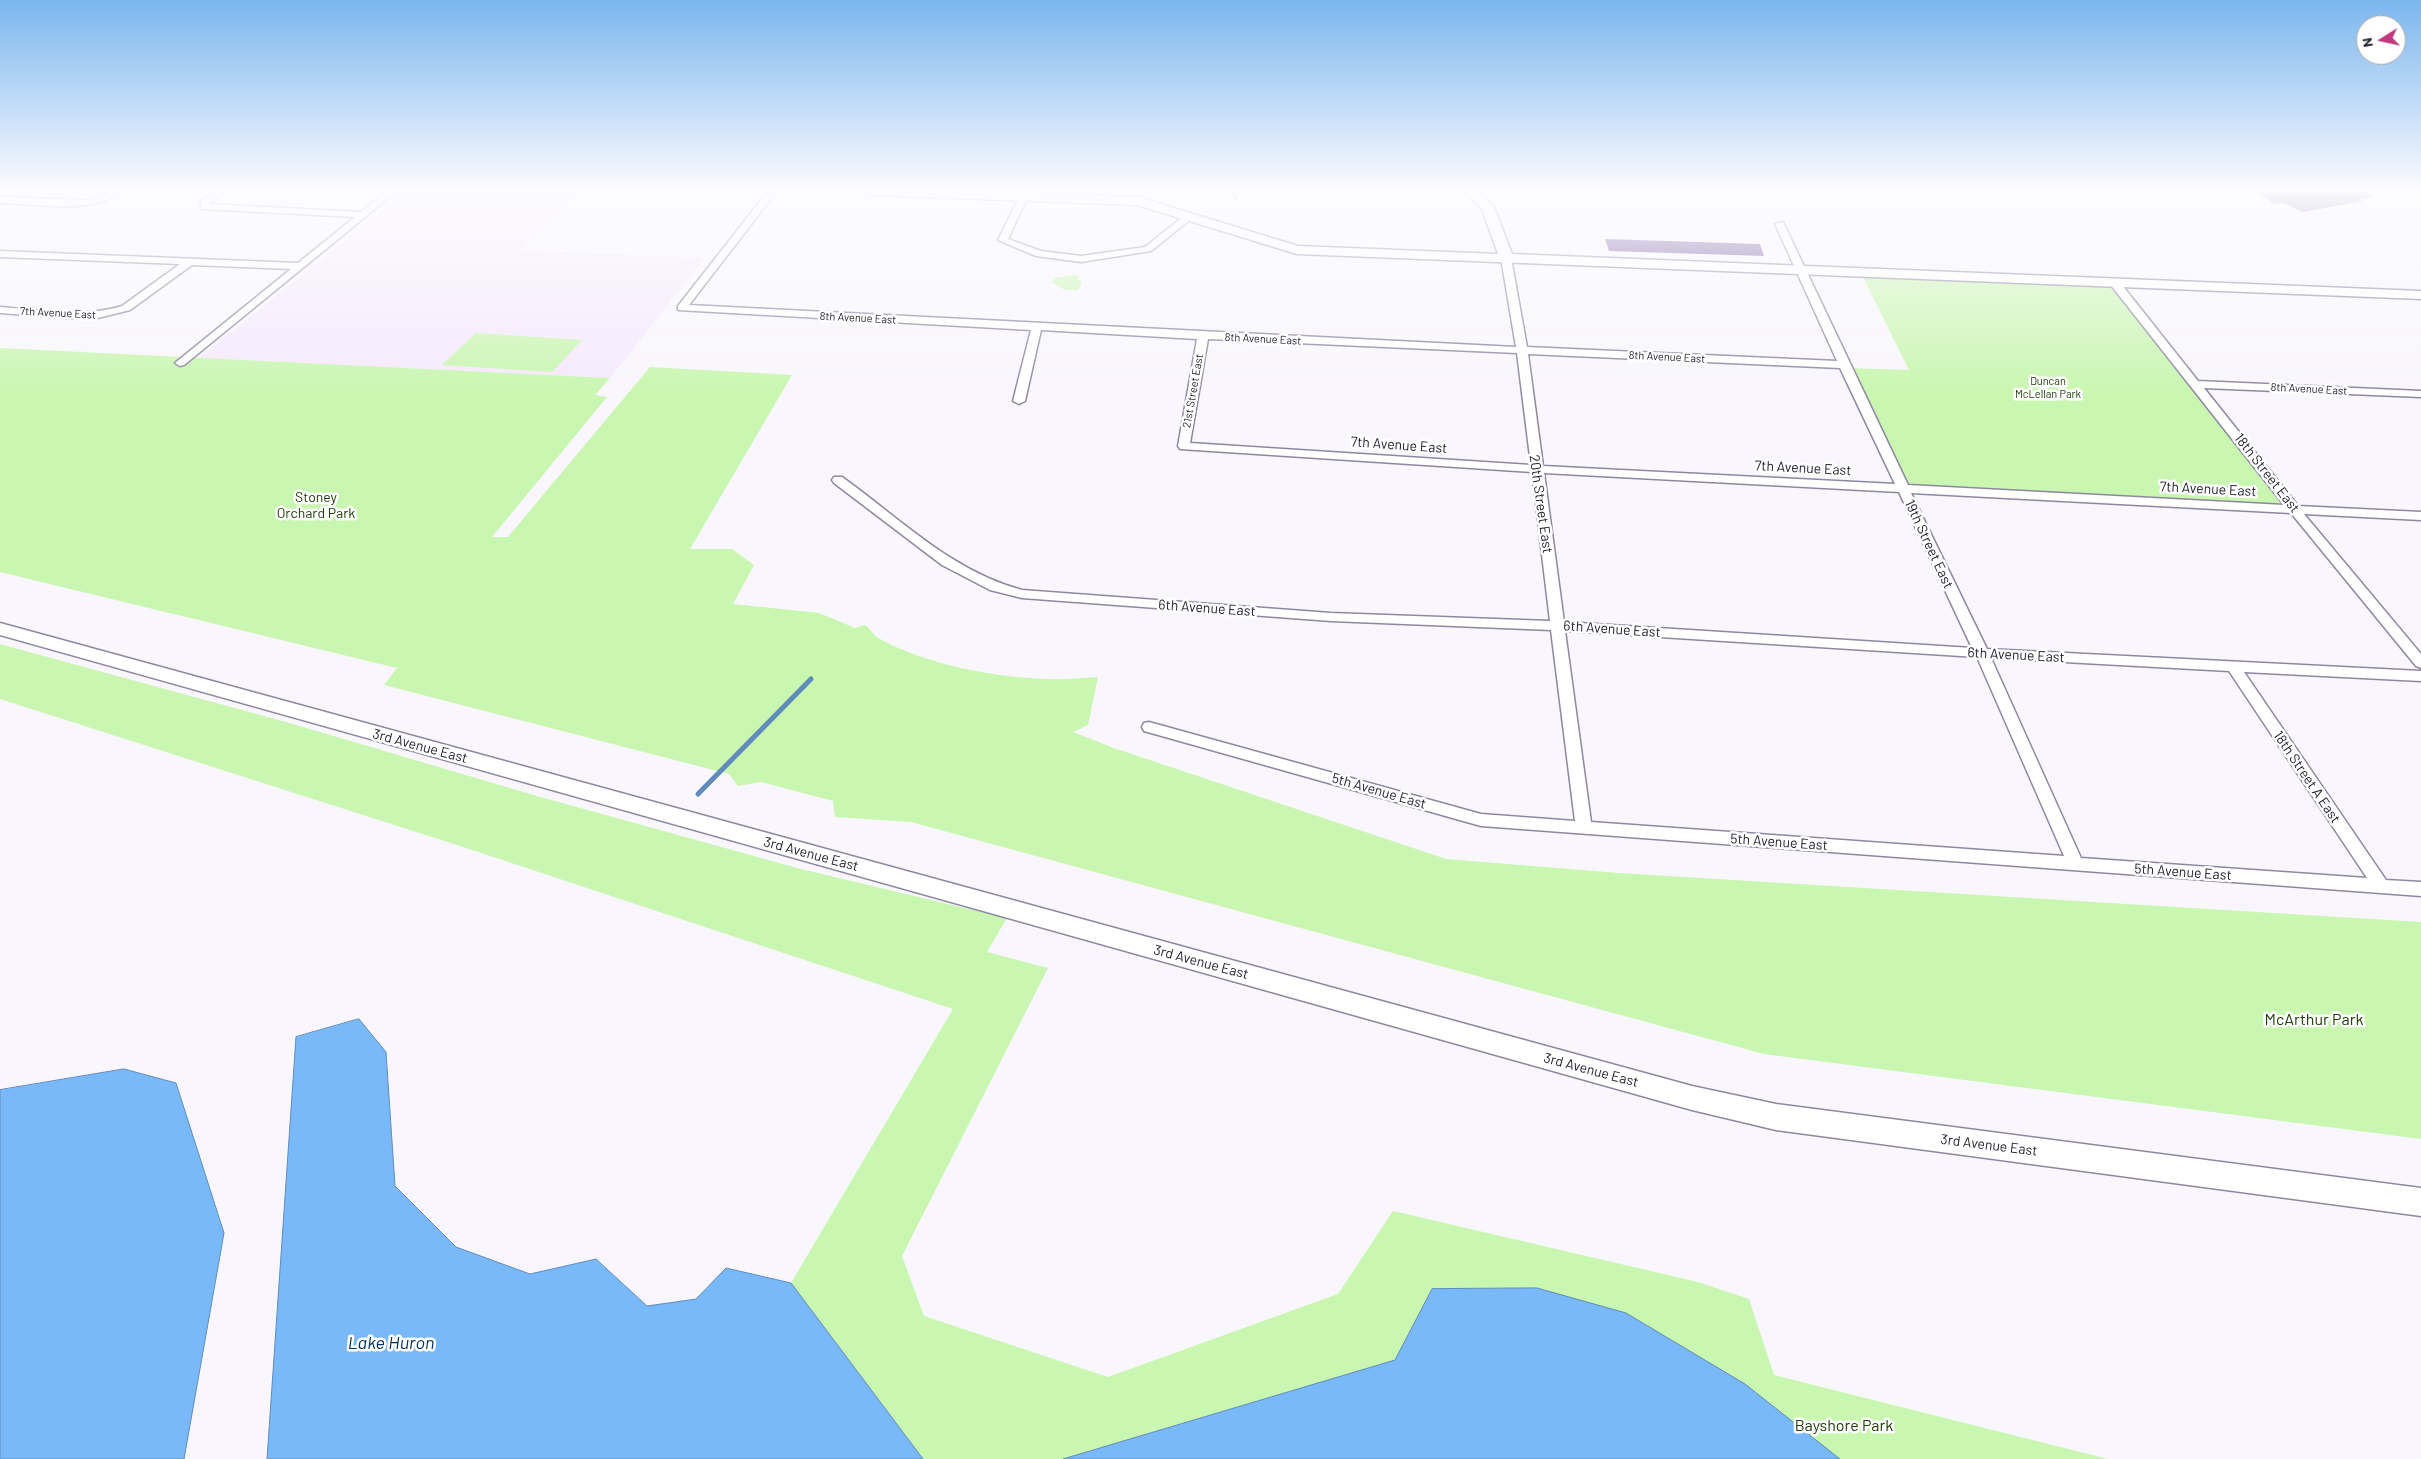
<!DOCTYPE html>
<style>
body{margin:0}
#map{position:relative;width:2421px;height:1459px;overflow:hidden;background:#f9f7fd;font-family:Barlow,sans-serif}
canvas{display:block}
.north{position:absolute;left:2356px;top:15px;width:50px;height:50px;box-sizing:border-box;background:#fff;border:1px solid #a9a7ac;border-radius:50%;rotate:260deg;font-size:14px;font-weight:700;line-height:20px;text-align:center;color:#27242f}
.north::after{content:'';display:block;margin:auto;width:18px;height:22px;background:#c03a7d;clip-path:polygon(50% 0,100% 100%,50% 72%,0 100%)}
</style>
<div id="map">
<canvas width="2421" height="1459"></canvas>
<div class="north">N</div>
</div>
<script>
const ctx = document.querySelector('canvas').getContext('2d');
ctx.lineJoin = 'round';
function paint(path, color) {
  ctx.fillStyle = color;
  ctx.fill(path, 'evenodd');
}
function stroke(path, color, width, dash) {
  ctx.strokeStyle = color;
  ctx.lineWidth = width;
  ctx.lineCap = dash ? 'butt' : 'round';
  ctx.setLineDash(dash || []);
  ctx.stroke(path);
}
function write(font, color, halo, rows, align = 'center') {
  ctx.font = font + ' Barlow,sans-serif';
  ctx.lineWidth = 5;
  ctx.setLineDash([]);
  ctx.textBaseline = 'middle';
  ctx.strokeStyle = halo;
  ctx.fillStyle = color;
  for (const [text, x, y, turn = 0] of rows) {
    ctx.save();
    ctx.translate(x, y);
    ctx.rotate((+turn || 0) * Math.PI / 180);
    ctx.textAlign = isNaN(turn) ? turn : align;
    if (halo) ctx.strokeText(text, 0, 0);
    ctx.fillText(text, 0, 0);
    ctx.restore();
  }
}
paint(new Path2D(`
 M406,191H581L521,250L705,258L610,378L199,358Z`), '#f5e9fd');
paint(new Path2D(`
 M1861,273L2112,283L2189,381L2282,506L1905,486L1850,368L1909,370Z
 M1076,275L1079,276L1078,279L1082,282L1078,290H1065L1052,283L1055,278Z
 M476,333L582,340L552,372L442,365Z
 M0,348L610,378L595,395L607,397L492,537H508L650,367L792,375L690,549H732L754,565L733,604L819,613L855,628L865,625C871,629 873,635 878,638C928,665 988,676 1044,679C1061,680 1080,678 1098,677L1088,725L1073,732L1114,748L1446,859L1619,873L2421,922V1139L1764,1054L911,822L835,817L833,801L761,782L738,786L729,774L384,685L397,668L0,572Z
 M0,644L286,722L537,796L801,869L1007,918L987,952L1048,968L902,1256L924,1316L1108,1377L1338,1294L1393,1211L1698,1282L1749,1299L1774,1375L2108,1459H1832L1432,1290L1395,1360L1063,1459H923L791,1283L953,1009L457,845L0,699Z`), '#c9f6b0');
const water = new Path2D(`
 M359,1019L386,1052L395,1186L456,1247L530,1274L596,1259L647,1306L696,1299L726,1268L791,1283L923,1459H267L296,1037Z
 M124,1069L176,1083L224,1233L184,1459H0V1090Z
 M1537,1288L1626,1313L1745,1384L1840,1459H1063L1395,1360L1432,1289Z`);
paint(water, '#79b9f9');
stroke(water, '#608cbc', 1);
stroke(new Path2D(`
 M1232,191L1236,199`), '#608cbc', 3);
stroke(new Path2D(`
 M698,794L811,679`), '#608cbc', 5);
paint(new Path2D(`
 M2257,191H2372V197L2359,199L2363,201L2303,212L2283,203L2273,204Z
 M1605,239L1760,244L1764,256L1609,251Z`), '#6a5098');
const street = new Path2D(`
 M110,191H120C97,215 32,204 0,203V197L88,200L100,198Z
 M215,191H225L209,204L361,212L387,191H397L184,365L180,366L175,363L291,269L192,265L130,310L98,318H64L0,313V307C40,310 83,318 122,306L180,264L0,257V251L298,263L355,217L201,209V201Z
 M768,191H777L689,305L1516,347L1501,258L1506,255L1511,258L1527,347L1837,361L1775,224L1783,222L1908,485L2284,505L2110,284V280H2118L2198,381L2421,391V397L2204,388L2298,506L2421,512V520L2304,514L2421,654V668L2416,666L2291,513L1911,493L1987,649L2421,671V681L2244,672L2386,880L2421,882V896L1481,826L1144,731L1142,727L1144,723L1149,722L1481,814L1575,821L1551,630L1331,621L1022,598L990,590L942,565L834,483L832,480L834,477H842C901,519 951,571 1022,590L1331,613L1550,621L1532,472L1180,449L1178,446L1197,339L1041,330L1025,401L1019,404L1013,401L1031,330L678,310V306ZM1208,339L1517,353L1531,465L1190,443ZM1528,354L1840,368L1895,484L1543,466ZM1544,473L1899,492L1972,648L1564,622ZM1565,631L1977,657L2064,856L1591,822ZM1991,658L2229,671L2367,878L2081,858Z
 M1021,194L1028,196L1008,239L1041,251L1081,256L1145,247L1188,213L1196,215L1151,251L1081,262L1036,256L998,240Z`);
const secondary = new Path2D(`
 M865,191H976L1138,197L1298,246L1498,254L1482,209L1464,191H1478L1494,207L1512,254L2421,291V299L1297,254L1137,205L871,195Z
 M0,623L1692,1086L1776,1104L2421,1188V1216L1776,1130L1692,1110L0,635Z`);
stroke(street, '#8f87a2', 3);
stroke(secondary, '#8f87a2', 3);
paint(street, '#fff');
paint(secondary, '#fff');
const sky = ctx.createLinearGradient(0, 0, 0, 395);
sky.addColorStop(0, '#7bb6ef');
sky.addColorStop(0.48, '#fcfbfe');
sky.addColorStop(1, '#fcfbfe00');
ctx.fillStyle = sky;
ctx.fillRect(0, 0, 2421, 395);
write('11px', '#27242f', '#fff', [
 ["7th Avenue East",58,313,3],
 ["8th Avenue East",858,318,3],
 ["8th Avenue East",1263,339,3],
 ["8th Avenue East",1667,357,3],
 ["8th Avenue East",2309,389,3],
 ["21st Street East",1193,391,-80]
]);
write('11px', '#203e09', '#fff', [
 ["Duncan",2048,381],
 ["McLellan Park",2048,394]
]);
write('14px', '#27242f', '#fff', [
 ["7th Avenue East",1399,445,4],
 ["7th Avenue East",1803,468,3],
 ["18th Street East",2267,473,52],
 ["7th Avenue East",2208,489,3],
 ["20th Street East",1541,504,82],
 ["19th Street East",1929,544,65],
 ["6th Avenue East",1207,608,4],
 ["6th Avenue East",1612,629,4],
 ["6th Avenue East",2016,655,3],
 ["3rd Avenue East",420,746,15],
 ["18th Street A East",2307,777,56],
 ["5th Avenue East",1379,791,16],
 ["5th Avenue East",1779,842,4],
 ["3rd Avenue East",811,854,15],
 ["5th Avenue East",2183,872,4],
 ["3rd Avenue East",1201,962,15],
 ["3rd Avenue East",1591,1070,15],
 ["3rd Avenue East",1989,1145,7]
]);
write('14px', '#203e09', '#fff', [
 ["Stoney",316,497],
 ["Orchard Park",316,513]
]);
write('16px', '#203e09', '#fff', [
 ["McArthur Park",2314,1020],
 ["Bayshore Park",1844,1426]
]);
write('italic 18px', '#003058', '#fff', [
 ["Lake Huron",391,1343]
]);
</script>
